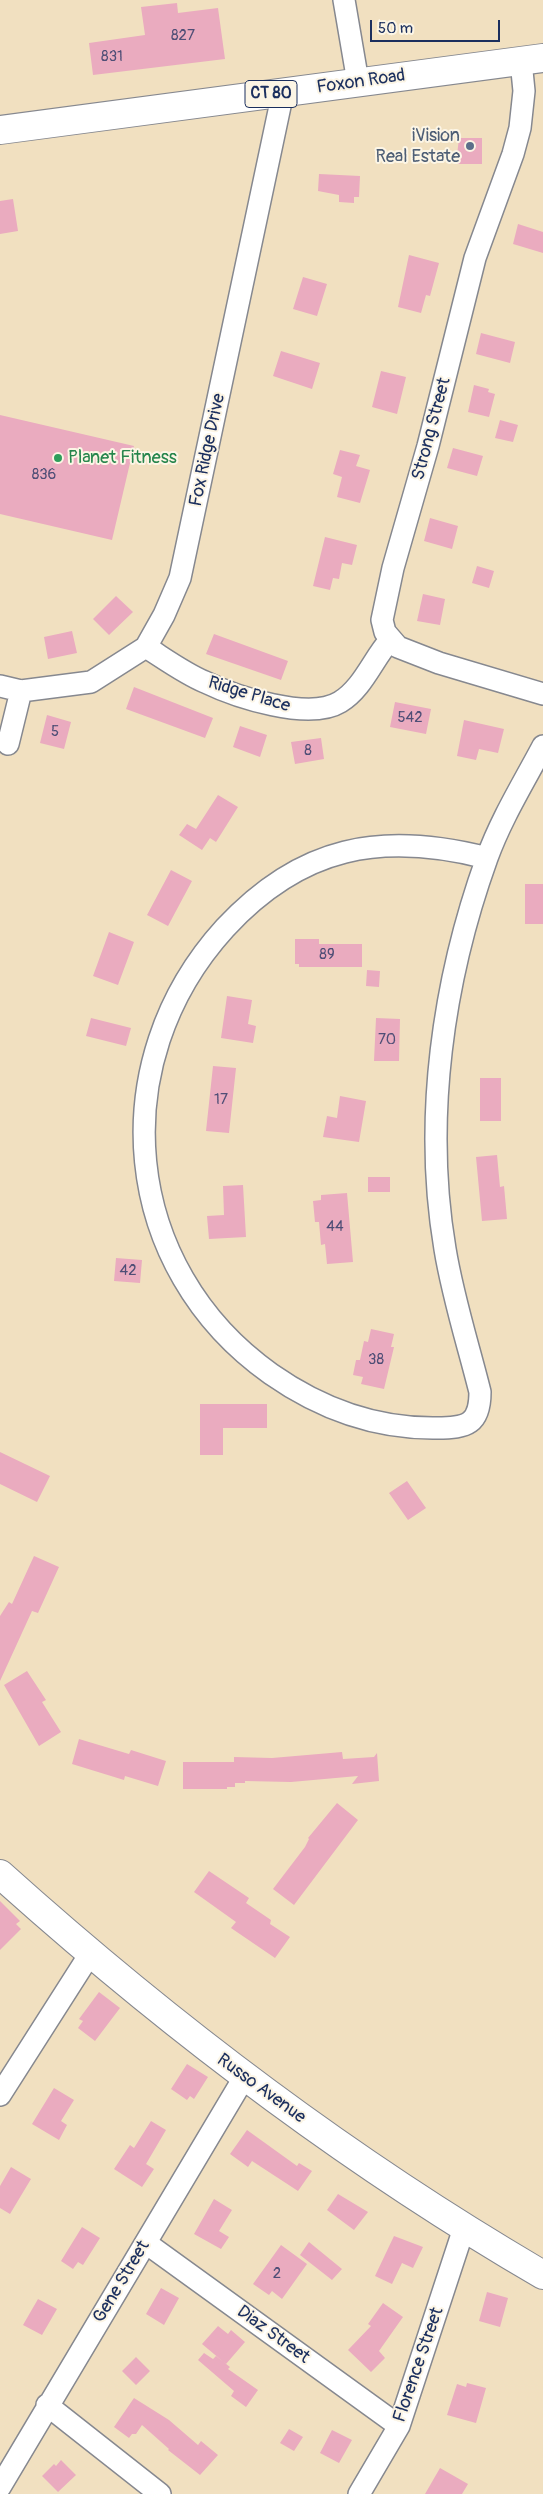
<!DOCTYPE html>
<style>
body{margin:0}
#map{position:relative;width:543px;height:2494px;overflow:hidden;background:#f1e0c0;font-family:Pangolin,sans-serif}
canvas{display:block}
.scale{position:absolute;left:370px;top:20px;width:130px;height:22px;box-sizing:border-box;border:2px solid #1b2f5e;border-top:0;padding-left:6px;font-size:15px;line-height:18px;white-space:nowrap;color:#1b2f5e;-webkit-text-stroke:4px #fcf5e5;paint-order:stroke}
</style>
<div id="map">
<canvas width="543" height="2494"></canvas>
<div class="scale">50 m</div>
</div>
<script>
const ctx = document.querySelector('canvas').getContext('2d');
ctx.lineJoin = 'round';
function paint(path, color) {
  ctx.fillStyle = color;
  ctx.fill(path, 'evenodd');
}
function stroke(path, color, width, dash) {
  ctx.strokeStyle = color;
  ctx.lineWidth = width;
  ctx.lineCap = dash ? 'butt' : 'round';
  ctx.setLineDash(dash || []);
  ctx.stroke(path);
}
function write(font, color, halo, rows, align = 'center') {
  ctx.font = font + ' Pangolin,sans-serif';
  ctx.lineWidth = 4;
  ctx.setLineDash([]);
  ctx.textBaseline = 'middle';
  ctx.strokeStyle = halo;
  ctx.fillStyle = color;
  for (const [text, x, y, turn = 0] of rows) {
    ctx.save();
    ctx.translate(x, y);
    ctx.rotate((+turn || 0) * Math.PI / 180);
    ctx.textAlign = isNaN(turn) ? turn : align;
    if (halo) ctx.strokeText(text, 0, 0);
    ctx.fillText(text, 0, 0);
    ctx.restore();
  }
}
paint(new Path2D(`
 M177,3L178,13L218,8L225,59L93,75L89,43L145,35L141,7Z
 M459,138H482V164H456Z
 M319,174L360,176L359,197H354V203L339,202V195L318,191Z
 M13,199L18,231L0,234V201Z
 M518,224L543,232V253L513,244Z
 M409,255L439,263L430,296L426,295L421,313L398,307Z
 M303,277L327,284L317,316L293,309Z
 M481,333L515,342L510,363L476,354Z
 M281,351L320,363L312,389L273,376Z
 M381,371L406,377L397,414L372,407Z
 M474,385L489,389L488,392L495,394L489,417L468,412Z
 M0,415L134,446L112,540L0,514Z
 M500,420L518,425L513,442L495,438Z
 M453,448L483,456L477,476L447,468Z
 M340,450L360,455L356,466L370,470L360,503L337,497L342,477L333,474Z
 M430,518L458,526L452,549L424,541Z
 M325,537L357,545L352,565L342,563L339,579L333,578L330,590L313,586Z
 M477,566L494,571L489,588L472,583Z
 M423,594L445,599L440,625L417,621Z
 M116,596L133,612L109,635L93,619Z
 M72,631L77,653L48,659L44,637Z
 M214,634L288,661L281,680L206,654Z
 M134,687L213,718L205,738L126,709Z
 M395,702L431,709L426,734L390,727Z
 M47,715L71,722L64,749L40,743Z
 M464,720L504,729L498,753L479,749L476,760L457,756Z
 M240,726L267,735L260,757L233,747Z
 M321,738L324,759L295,764L291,742Z
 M218,795L238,807L216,842L210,838L202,850L179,835L187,824L196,829Z
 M171,870L192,881L168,926L147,915Z
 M525,884H543V924H525Z
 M109,932L134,942L118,985L93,976Z
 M295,939H319V944H362V967H299V964H295Z
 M367,970L380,971L379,987L366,986Z
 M227,996L252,1000L248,1024L256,1026L253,1043L221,1038Z
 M91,1018L131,1028L126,1046L86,1036Z
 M376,1018L400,1019L399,1061H374Z
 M213,1066L236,1068L229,1133L206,1131Z
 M480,1078H501V1121H480Z
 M340,1096L366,1101L359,1142L323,1137L327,1116L337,1118Z
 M497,1155L500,1187L504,1186L507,1219L482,1221L476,1157Z
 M368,1177H390V1192H368Z
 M243,1185L246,1237L209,1239L207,1216L224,1215L223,1186Z
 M347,1193L353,1262L327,1264L325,1244L321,1245L319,1222H315L313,1201L321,1200V1195Z
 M116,1258L142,1260L140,1283L114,1281Z
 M371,1329L394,1334L391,1347H394L384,1389L361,1384L363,1377L353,1375L356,1360H360L364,1341L368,1342Z
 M200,1404H267V1428H223V1455H200Z
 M0,1452L50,1476L37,1502L0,1484Z
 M407,1481L426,1508L408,1520L389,1493Z
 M34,1556L59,1567L38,1613L32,1611L0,1681V1616L9,1602L12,1604Z
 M27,1671L46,1700L42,1702L61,1732L39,1746L4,1685Z
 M79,1739L129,1754L131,1750L166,1761L158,1786L125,1776L124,1780L72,1764Z
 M342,1752L343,1759L374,1757L377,1753L379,1781L352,1784L358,1776L291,1782L245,1781V1783H235V1787H227V1789H183V1762H234V1757L272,1758Z
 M337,1803L358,1820L294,1905L273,1889L305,1847L309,1839L308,1838Z
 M209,1871L249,1898L246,1903L271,1920L270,1924L290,1937L275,1958L231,1928L236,1922L194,1892Z
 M0,1901L20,1921L16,1924L21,1929L0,1950Z
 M99,1992L120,2008L95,2041L78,2028L83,2021L79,2019Z
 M187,2064L208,2077L194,2099L190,2096L187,2100L171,2089Z
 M54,2088L74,2100L61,2121L67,2125L59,2140L32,2124Z
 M151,2121L166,2130L146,2164L154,2169L142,2187L114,2169L130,2145L134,2148Z
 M247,2130L297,2166L299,2163L312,2171L298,2191L252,2161L248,2167L230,2154Z
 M11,2167L31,2179L10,2214L0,2208V2186Z
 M338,2194L368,2212L354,2230L327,2210Z
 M214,2199L232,2210L219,2231L229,2237L221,2249L194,2234Z
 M82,2227L100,2238L83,2265L78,2262L73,2269L61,2261Z
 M394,2236L423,2247L413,2268L402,2263L392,2284L375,2276Z
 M309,2242L342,2269L332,2280L300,2255Z
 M281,2245L307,2264L282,2299L272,2291L269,2295L253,2284Z
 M161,2288L179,2298L164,2325L146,2314Z
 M487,2292L508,2298L500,2327L479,2321Z
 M38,2299L57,2309L42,2335L23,2325Z
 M383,2303L403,2317L379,2351L385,2358L371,2372L348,2350L371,2326L368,2324Z
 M218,2326L228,2334L231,2330L245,2342L226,2364L202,2344Z
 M204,2353L213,2359L216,2356L230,2367L228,2369L258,2390L246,2407L231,2396L234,2391L198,2360Z
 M136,2357L150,2371L136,2385L122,2371Z
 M467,2383L486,2388L476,2423L447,2415L457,2384L466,2387Z
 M134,2398L169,2420L198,2445L201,2441L218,2455L200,2475L168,2450L169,2449L142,2425L136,2434H132L129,2438L114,2427Z
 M289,2429L303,2437L294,2451L280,2443Z
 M332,2430L352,2440L339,2463L320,2453Z
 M61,2460L76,2475L58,2492L42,2476L54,2464L56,2466Z
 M440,2468L468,2484L462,2494H425Z`), '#eaabbf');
const street = new Path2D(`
 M344,0L358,82
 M521,61L524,91L520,128L513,154L475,258L428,446L393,568L382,620L385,632L398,647L439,663L543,694
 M146,647C165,659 184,673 205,682C236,697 309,721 340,702C363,688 373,659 390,640
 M0,686L21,691L91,682L146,647L164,615L180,578L283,92
 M8,744L21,691
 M487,858C381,831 301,846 225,928C102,1063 121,1268 271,1374C321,1409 375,1429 437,1428C467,1428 480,1424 480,1392C468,1344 453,1298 445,1249C423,1119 443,980 487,858C501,819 524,782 543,746
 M0,2095L90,1954
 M146,2243L399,2426
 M47,2405L160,2494
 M0,2487L245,2076
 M359,2494L399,2426L464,2228`);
const secondary = new Path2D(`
 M0,1874C168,2025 347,2161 543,2275`);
const primary = new Path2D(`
 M0,130L543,58`);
stroke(street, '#86888f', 24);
stroke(secondary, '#86888f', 30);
stroke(primary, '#86888f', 30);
stroke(street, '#fff', 21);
stroke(secondary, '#fff', 28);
stroke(primary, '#fff', 28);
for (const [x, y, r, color] of [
 [470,146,5,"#5c6f8a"],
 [58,458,5,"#2e9e5b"]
]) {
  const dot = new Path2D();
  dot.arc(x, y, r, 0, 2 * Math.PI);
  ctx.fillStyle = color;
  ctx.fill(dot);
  stroke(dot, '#fcf5e5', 2);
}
write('15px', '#4f4e76', null, [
 ["827",183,36],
 ["831",112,57],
 ["836",44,475],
 ["542",410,718],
 ["5",55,732],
 ["8",308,751],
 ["89",327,955],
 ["70",387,1040],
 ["17",221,1100],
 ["44",335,1227],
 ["42",128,1271],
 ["38",376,1360],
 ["2",277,2274]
]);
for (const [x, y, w] of [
 [271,94,52]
]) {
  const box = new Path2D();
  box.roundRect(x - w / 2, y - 13.5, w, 27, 4);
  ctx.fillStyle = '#fcf5e5';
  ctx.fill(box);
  stroke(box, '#1b2f5e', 1);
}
write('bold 16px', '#1b2f5e', null, [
 ["CT 80",271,94]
]);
write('18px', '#1b2f5e', '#fcf5e5', [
 ["Foxon Road",361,82,-8],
 ["Strong Street",432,429,-75],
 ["Fox Ridge Drive",208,450,-78],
 ["Ridge Place",249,695,17],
 ["Russo Avenue",261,2089,36],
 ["Gene Street",122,2282,-59],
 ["Diaz Street",273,2335,36],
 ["Florence Street",419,2365,-71]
]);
write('18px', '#4e5e75', '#fcf5e5', [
 ["iVision",460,136],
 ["Real Estate",460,157]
], 'right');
write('18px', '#27864d', '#fcf5e5', [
 ["Planet Fitness",68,458]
], 'left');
</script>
